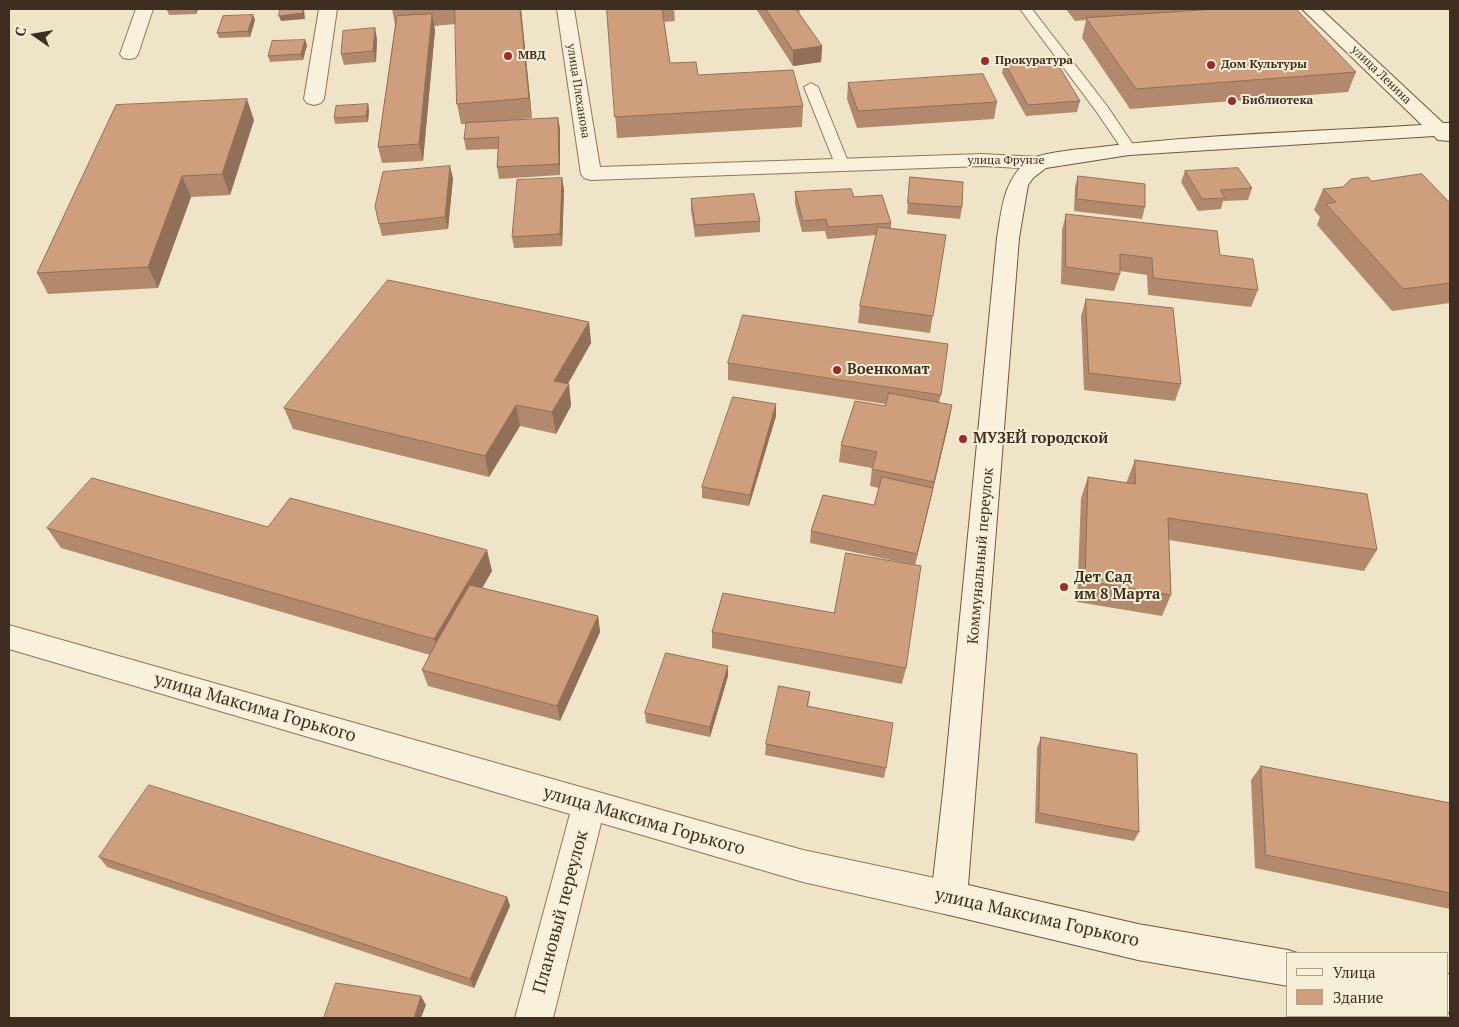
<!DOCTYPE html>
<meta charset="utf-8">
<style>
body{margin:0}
#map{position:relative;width:1459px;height:1027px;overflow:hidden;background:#f0e4c8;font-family:"PT Serif",serif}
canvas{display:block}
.frame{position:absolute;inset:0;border:10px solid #3d2e20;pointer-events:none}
.legend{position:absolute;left:1286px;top:952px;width:162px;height:65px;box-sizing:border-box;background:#f7eed8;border:1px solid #ada18e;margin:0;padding:6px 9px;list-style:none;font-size:15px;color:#3d2e20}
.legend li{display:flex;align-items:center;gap:10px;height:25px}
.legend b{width:25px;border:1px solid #ada18e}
.north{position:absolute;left:10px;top:10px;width:50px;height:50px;-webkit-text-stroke:4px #f7eed8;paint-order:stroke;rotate:283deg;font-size:14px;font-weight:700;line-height:20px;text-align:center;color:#3d2e20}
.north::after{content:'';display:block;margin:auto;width:18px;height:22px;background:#3d2e20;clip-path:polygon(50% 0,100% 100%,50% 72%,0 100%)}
</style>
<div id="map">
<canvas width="1459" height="1027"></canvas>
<div class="frame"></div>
<ul class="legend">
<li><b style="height:6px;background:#faf1dc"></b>Улица</li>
<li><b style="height:14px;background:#cf9f7d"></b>Здание</li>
</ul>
<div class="north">С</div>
</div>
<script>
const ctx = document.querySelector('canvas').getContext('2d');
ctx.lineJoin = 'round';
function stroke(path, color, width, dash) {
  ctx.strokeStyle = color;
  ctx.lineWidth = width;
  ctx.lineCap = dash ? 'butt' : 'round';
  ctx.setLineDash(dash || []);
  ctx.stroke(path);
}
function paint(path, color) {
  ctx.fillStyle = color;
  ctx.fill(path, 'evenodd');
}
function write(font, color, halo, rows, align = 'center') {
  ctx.font = font + ' "PT Serif",serif';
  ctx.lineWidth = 4;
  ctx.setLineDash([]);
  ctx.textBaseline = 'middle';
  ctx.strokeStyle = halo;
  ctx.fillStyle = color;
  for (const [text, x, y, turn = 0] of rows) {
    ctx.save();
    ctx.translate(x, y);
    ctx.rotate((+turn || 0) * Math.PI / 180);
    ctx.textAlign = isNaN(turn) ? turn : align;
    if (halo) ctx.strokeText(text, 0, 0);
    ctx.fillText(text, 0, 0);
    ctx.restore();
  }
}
const lane = new Path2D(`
 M1020,9H1032L1107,106L1136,149L1134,152H1124L1096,111Z
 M811,83L818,87L849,164L847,167H837L835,164L804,87Z`);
const street = new Path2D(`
 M136,9H153L138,54L135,58L129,59L123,58L120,54Z
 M319,9H337L324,99L321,103L314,105L307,103L304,99Z
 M557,9H574L600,167L982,154L1039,157L1046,159L1049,163L1046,167L1039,169L982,166L591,180L584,178L581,174Z
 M9,625L803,850L949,881L961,886L967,898L961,910L949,915L803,882L601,823L553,1018H515L570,814L9,649Z`);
const secondary = new Path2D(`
 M1302,9H1321L1443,123H1450V141L1438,140L1434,136L1129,155L1046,168L1033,178L1028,185L1019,238L968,885L1138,924L1288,950L1297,953H1288V986L1138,960L949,915L937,910L931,898L943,792L997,238C1002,209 1003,179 1029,160C1040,153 1078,149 1092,148C1201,134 1312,132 1422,125Z
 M1448,974L1450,975V1013L1448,1012Z`);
stroke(lane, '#8d765c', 2);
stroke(street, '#8d765c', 2);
stroke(secondary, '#6f573f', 2);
paint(lane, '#faf1dc');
paint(street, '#faf1dc');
paint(secondary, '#faf1dc');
paint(new Path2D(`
 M168,9H198L196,14L169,15L167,10Z
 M392,9H521L532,118L504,121L558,118L560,129V175L499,179L497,167L498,149L466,150L464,139L466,124H461L457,104L456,24L434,26L435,30L423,161L382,163L378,147L395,25Z
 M607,9H674L675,21L664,22L670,63L698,75L803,106L802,127L617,138Z
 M756,9H800L799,14L822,46L821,62L793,66Z
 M1066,9H1209L1178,12L1356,72L1348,92L1130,109L1082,38L1086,20L1075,21Z
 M253,15L255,20L250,37L219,38L217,33Z
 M377,39L376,62L344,65L341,54Z
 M305,40L307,45L303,60L270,62L268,56Z
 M1004,62L1080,101L1077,112L1026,116L1002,73Z
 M848,83L997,102L994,119L857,128L847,99Z
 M368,104L369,110L368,122L335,124L334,118Z
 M254,120L230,195L191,197L158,288L48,294L37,273Z
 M1185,171L1252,188L1248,200L1223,201L1221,209L1198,211L1181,182Z
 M1078,176L1145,207L1142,219L1074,211L1075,187Z
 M910,177L962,207L960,219L907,214Z
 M453,178L448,229L382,236L379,224Z
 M562,178L564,190L562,246L514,248L512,237Z
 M1371,181L1450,203V303L1392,311L1317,225L1320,217L1314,210L1323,189L1343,187Z
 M795,192L854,197L891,223V228L946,235L930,333L858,323L860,306L876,235L827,239L825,231L802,232L795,204Z
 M691,199L760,221V232L695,237L691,210Z
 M1066,214L1220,255L1258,290L1251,307L1148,295L1147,275L1120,271V274L1114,291L1061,284L1062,230Z
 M1086,299L1181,384L1175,401L1084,390L1081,316Z
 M589,322L591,343L568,384H569L571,406L556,434L520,426L489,477L293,429L284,408Z
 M728,363L941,395L939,402L949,422L915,565L810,543L811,531L874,505L879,488L870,486L872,468L839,462L841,445L885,406V404L728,380Z
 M776,404V416L749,506L702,498V487Z
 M1135,460L1377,550L1364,571L1169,540L1171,595L1162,616L1077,602L1081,498L1088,477L1127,483V481Z
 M268,527L492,571L482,588L598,616L600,632L560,721L428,686L422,670L430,655L61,548L47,528Z
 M712,632L906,668L902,684L712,648Z
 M728,666V676L710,737L646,723L645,713Z
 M810,692L808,707L886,768L884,778L765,755L766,744Z
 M1041,737L1139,832L1134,841L1035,823L1037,748Z
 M1261,766L1450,803V909L1255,868L1251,780Z
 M99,857L507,897L510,906L474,988L107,867Z`), '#b2896c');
paint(new Path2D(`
 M195,9H198L196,14Z
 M304,9L305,19L281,21L279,16Z
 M520,9H521L532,118L529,98Z
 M432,14L435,30L423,161L419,144Z
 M253,15L255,20L250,37L248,31Z
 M375,28L377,39L376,62L373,51Z
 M305,40L307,45L303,60L301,54Z
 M822,46L821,62L793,66V50Z
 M247,99L254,120L230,195L222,174Z
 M368,104L369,110L368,122L366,116Z
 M558,118L560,129V175L559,164Z
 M450,166L453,178L448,229L445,217Z
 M182,176L191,197L158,288L148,267Z
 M562,178L564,190L562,246L560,234Z
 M589,322L591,343L557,402L554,381Z
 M569,384L571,406L556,434L552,412Z
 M776,404V416L749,506L750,495Z
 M516,405L520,426L489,477L485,456Z
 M952,405L949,422L915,565L917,554Z
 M487,550L492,571L441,659L434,639Z
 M598,616L600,632L560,721L557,706Z
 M728,666V676L710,737V727Z
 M507,897L510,906L474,988L470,979Z
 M421,996L426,1005L421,1018H414Z`), '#916f58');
const building = new Path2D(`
 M168,9H185L167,10Z
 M280,9H303V13L279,16Z
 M455,9H520L529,98L457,104Z
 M607,9H662L670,63L696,62L698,75L793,70L803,106L615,117Z
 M766,9H796L822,46L793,50Z
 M1216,9H1296L1356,72L1136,89L1086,18Z
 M432,14L419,144L378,147L397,16Z
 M253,15L248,31L217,33L223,16Z
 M375,28L373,51L341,54L343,31Z
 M305,40L301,54L268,56L272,41Z
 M1054,58L1080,101L1028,105L1004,62Z
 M983,74L997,102L858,111L848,83Z
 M247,99L222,174L182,176L148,267L37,273L116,105Z
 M368,104L366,116L334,118L336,106Z
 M558,118L559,164L497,167L499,137L464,139L466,123Z
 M450,166L445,217L379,224L375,206L383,172Z
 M1238,168L1252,188L1220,190L1225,198L1202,199L1185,171Z
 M1422,174L1450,203V283L1403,289L1326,204L1336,202L1323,189L1343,187L1351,179L1368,177L1371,181Z
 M1078,176L1145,184V207L1077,199Z
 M910,177L963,182L962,207L908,203Z
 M562,178L560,234L512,237L517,180Z
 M851,189L854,197L882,195L891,223L828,227L826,219L803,221L795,192Z
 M754,194L760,221L695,225L691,199Z
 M1066,214L1217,231L1220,255L1253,259L1258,290L1153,278L1152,258L1120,254V274L1066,267Z
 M878,227L946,235L933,316L860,306Z
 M388,280L589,322L554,381L569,384L552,412L516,405L485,456L284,408Z
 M1086,299L1173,308L1181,384L1089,373Z
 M743,315L948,344L941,395L728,363Z
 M889,393L952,405L934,482L872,469L877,452L841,445L855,401L885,406Z
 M733,397L776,404L750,495L702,487Z
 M1135,460L1367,494L1377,550L1168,518L1171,595L1085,581L1088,477L1135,484Z
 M882,477L933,488L917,554L811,531L823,495L874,505Z
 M92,478L268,527L290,498L487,550L434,639L47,528Z
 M846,553L921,566L906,668L712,632L723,593L834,613Z
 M470,585L598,616L557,706L422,670L436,643Z
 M666,653L728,666L710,727L645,713Z
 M779,686L810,692L807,706L893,723L886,768L766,744Z
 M1041,737L1137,754L1139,832L1039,813Z
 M1261,766L1450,803V893L1266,855Z
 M149,785L507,897L470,979L99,857Z
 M336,983L421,996L414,1018H324Z`);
paint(building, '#cf9f7d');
stroke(building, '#916f58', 1);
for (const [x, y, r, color] of [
 [508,56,5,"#9e2a2b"],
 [985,61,5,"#9e2a2b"],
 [1211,65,5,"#9e2a2b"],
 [1232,101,5,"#9e2a2b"],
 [837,370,5,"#9e2a2b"],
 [963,439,5,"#9e2a2b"],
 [1064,587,5,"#9e2a2b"]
]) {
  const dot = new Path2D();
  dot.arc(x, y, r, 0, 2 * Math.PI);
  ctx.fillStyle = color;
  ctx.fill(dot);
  stroke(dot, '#f7eed8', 2);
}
write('bold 12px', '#3d2e20', '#f7eed8', [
 ["МВД",518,56],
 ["Прокуратура",995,61],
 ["Дом Культуры",1221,65],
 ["Библиотека",1242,101]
], 'left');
write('12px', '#3d2e20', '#f7eed8', [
 ["улица Ленина",1381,75,44],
 ["улица Плеханова",578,91,81],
 ["улица Фрунзе",1006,161]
]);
write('bold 15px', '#3d2e20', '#f7eed8', [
 ["Военкомат",847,370],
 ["МУЗЕЙ городской",973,439],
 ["Дет Сад",1074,578],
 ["им 8 Марта",1074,595]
], 'left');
write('15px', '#3d2e20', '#f7eed8', [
 ["Коммунальный переулок",981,556,-85]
]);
write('18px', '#3d2e20', '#f7eed8', [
 ["улица Максима Горького",255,708,16],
 ["улица Максима Горького",644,821,16],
 ["Плановый переулок",561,912,-75],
 ["улица Максима Горького",1037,918,13]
]);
</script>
